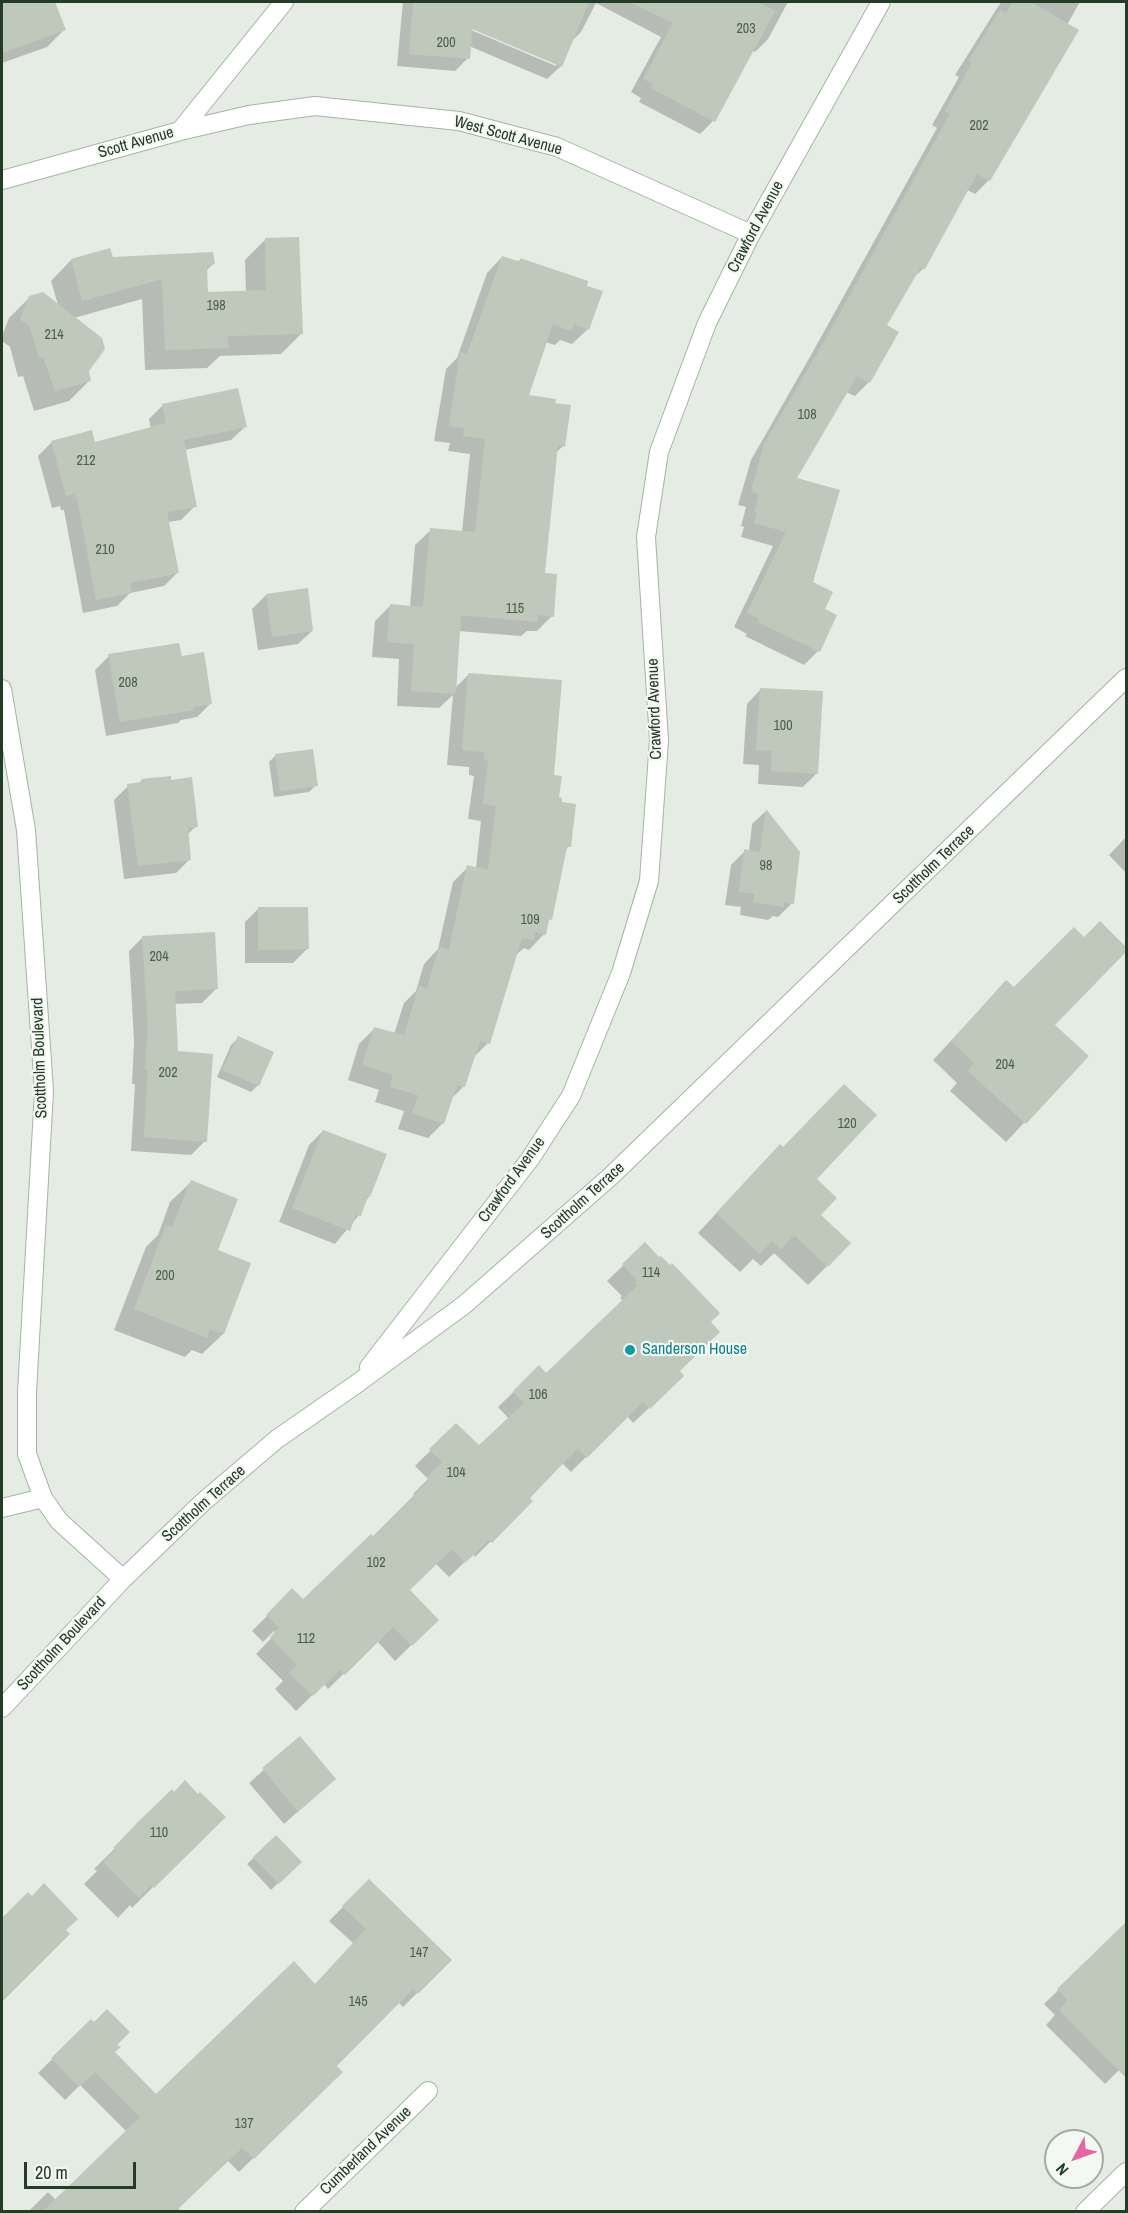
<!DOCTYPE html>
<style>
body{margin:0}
#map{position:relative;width:1128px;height:2213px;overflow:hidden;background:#e4ece3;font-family:"Archivo Narrow",sans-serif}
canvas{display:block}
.frame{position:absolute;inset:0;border:3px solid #243b25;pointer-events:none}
.north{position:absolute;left:1044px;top:2129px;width:60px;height:60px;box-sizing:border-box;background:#f4f8f3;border:2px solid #a1aca1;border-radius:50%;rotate:229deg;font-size:16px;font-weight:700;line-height:24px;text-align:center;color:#243b25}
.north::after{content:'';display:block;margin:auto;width:21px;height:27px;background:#e667a0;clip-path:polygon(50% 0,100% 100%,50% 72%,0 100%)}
.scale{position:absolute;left:24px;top:2162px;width:112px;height:27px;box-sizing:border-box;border:3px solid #243b25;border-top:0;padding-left:8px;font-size:18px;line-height:21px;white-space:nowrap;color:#243b25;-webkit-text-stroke:4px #f4f8f3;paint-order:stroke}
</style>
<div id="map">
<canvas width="1128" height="2213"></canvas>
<div class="frame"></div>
<div class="north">N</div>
<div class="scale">20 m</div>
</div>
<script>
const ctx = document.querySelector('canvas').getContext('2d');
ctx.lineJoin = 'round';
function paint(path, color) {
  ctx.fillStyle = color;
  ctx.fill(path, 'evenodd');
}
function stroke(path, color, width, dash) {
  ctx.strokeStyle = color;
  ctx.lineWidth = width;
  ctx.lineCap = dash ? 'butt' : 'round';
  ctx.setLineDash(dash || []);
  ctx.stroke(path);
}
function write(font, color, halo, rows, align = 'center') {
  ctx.font = font + ' "Archivo Narrow",sans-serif';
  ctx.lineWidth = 4.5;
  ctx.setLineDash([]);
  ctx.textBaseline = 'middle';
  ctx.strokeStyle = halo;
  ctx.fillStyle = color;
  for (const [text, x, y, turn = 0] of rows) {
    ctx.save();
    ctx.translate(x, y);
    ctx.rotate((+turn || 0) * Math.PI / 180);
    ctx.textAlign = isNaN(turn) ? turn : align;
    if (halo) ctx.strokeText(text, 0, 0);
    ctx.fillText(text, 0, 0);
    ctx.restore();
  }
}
paint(new Path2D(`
 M2,2H54L64,30L47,47L2,63Z
 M403,2H788L768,39L755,52L752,50L713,121L700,134L639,102L641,98L631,92L661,37L596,3L581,32L570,43L561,66L547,79L469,46L468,58L455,71L397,66ZM465,24L556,63V66L464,27Z
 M1001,2H1080L1067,25L1077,30L989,180L975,194L967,190L924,268L910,281L885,326L897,333L869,382L855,396L846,392L795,479L812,583L823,610L818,651L804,665L745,636L747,634L734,627L773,546L741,537L744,527L741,526L746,507L738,505L751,460L811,355L937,128L932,125L959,77L955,75Z
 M265,240L301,334L281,354L220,356L207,368L145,370L142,299L74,318L90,380L69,401L34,411L23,376L18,377L10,347L2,341V336L9,318L30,297L58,305L51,281L71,260L109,249L112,258L213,264L206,271L207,294L246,292L245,260Z
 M502,257L517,262L521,259L588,329L572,344L560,340L555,345L545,342L527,396L563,446L555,454L543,574L552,616L537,631H527L521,636L458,631L455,688L469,674L552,776L569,846L565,851L550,919L547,923L544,934L529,950L524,948L516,955L488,1043L472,1059L464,1086L451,1099L443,1123L428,1138L398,1129L404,1111L375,1102L379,1090L348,1080L359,1044L375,1028L394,1034L404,1003L416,991L424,964L438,949L453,882L468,867L476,868L481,821L468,819L474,776L469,775V767L447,765L453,695L439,708L397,706L399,659L372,657L375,621L390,606L410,607L415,545L431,530L462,532L470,454L448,451L450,443L434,441L446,369L457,358L487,273Z
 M163,405L245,427L231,440L185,450L195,506L181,520L168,522L177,573L164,586L130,593L117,606L83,613L64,510H61L60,506L52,508L38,456L52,442L94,444L151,429L149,419Z
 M266,595L312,631L298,644L258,650L252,609Z
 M109,656L180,657L211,703L197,717L181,720L178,723L106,736L95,670Z
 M760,690L817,773L803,787L758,784L759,765L743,764L747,704Z
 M276,755L316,785L309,792L274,797L269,762Z
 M142,780L196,826L187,835L190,859L176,873L124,879L114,800L128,786L137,785Z
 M766,811L792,903L778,917L773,916L768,920L740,915L741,907L725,905L731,865L745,851H749L752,824Z
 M1126,837V873L1109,855Z
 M259,908L307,949L293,963H245V922Z
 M1100,923L1126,950L1052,1025L1087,1056L1006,1142L950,1091L957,1083L933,1060L988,1001L1014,989L1083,939Z
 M143,937L216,989L202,1003L174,1004L176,1053L205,1141L191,1155L131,1151L135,1084H132L134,1041L129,951Z
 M238,1038L258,1085L251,1092L217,1077L231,1045Z
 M323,1131L369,1196L359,1215L335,1244L279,1222L309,1145Z
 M783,1149L815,1179L827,1266L808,1285L774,1253L761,1266L753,1259L740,1272L698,1233L761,1165Z
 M191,1182L216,1251L249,1264L223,1334L202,1354L192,1350L185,1357L114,1330L146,1247L158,1235L170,1202Z
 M645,1244L709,1322L667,1391L633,1423L627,1416L571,1472L562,1463L528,1498L531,1501L475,1557L473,1554L449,1577L436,1564L408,1591L437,1620L395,1661L377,1641L328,1689L324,1684L296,1711L275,1689L283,1681L256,1654L276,1633L274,1631L263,1642L252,1631L292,1591L303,1601L373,1538L415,1496L413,1494L428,1479L415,1466L456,1425L479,1448L509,1419L498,1407L539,1367L546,1375L623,1301L620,1298L622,1296L607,1281Z
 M300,1738L320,1792L284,1824L249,1783Z
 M172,1792L174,1794L198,1796L223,1817L132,1908L130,1905L118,1918L84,1884L97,1871L94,1869Z
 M276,1837L300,1862L271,1890L247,1864Z
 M369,1881L450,1960L403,2007L398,2002L335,2066L341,2072L239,2172L227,2160L178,2208L181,2212H28L48,2192L56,2200L127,2132L80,2085L65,2100L38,2073L91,2021L115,2045L113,2052L156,2096L314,1986L353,1943L329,1921Z
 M28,1894L68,1934L2,2000V1920Z
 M1126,1924V2063L1105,2084L1046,2025L1055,2015L1044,2004Z`), '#0003');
paint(new Path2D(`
 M2,2H55L66,30L2,53Z
 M408,2H589L562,67L472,29L470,59L409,54L413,4Z
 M630,2H758L775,11L715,122L651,88L653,84L643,79L673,23Z
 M1013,2H1031L1079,30L990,181L977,174L925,269L921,267L887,325L899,332L870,383L857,376L797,478L840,490L813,582L833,592L825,609L837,615L820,652L758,622L760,619L747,613L786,532L754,523L757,513L754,512L759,494L751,491L764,444L825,340L950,114L945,111L972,63L968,61L1000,10L1006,13Z
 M299,237L303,334L227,336L229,348L165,350L162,279L82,301L71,259L110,248L113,257L213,252L215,264L207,266L208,292L266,290L265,238Z
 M502,256L521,262L520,258L588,281L587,286L603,291L589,330L574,324L571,331L553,324L529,395L556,399L555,403L571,405L565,447L558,445L545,573L557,574L554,617L538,615V622L461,615L456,694L411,691L414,644L387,642L390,604L423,607L430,528L475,532L485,439L463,436L464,428L449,426L460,352L467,354Z
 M43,292L102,338L105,349L89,371L91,381L55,391L43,357L39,358L30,327L20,319L29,296Z
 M238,388L247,427L184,440L197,507L167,512L179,573L130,583L132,593L96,600L77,497L75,498L74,494L66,496L51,441L92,430L95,442L166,423L162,404Z
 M308,588L313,631L272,637L266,594Z
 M179,643L182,656L204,652L212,704L193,707L194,710L120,722L108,654Z
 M468,673L562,680L554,775L562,776L559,797L562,798V802L576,804L571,847H567L552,920L549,919L546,935L535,932L534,940L522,938L490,1044L480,1041L465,1087L457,1085L444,1124L412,1113L418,1095L390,1087L393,1075L362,1065L374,1027L404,1035L419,986L427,988L439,947L449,950L467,865L488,870L496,806L483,804L488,761L484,760V752L462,750Z
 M760,688L823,691L818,774L771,771L772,751L756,750Z
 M313,749L318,786L280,791L275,754Z
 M171,776V780L192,777L198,827L188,828L191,860L138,866L127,784L142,782L141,779Z
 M766,809L800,852L794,904L784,902V907L753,902L755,894L739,892L744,849L760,852Z
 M258,907H308L309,949L258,950Z
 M1100,921L1126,947V952L1055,1025L1089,1056L1026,1124L968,1071L974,1063L951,1041L1006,980L1014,987L1074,927L1084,937Z
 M215,932L218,989L175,991L178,1051L213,1054L207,1142L144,1137L148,1070H145L148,1026L142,936Z
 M238,1036L274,1052L259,1086L222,1070Z
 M844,1084L877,1115L817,1179L837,1198L821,1215L851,1243L828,1267L794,1235L781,1249L772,1241L760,1254L716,1213L780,1144L783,1147Z
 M323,1130L387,1154L370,1197L368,1196L361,1216L356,1215L350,1231L292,1208Z
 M191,1180L238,1199L218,1250L251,1263L224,1334L210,1329L207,1338L134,1309L166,1225L172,1227Z
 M645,1242L659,1257L661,1256L670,1265L672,1263L720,1313L711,1322L720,1332L680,1371L684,1376L650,1409L643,1402L587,1458L578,1448L530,1498L533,1501L492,1543L489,1540L465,1563L452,1549L410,1590L439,1620L412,1646L393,1627L345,1675L340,1670L313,1696L289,1673L297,1665L270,1637L279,1628L266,1615L292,1588L303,1599L371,1534L373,1536L429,1480L427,1477L442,1462L429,1449L456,1423L479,1445L524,1403L513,1391L539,1365L546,1373L638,1285L635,1282L637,1280L622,1264Z
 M300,1736L336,1779L298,1812L262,1768Z
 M185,1780L198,1794L200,1792L226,1817L154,1888L151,1886L139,1898L103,1862L116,1850L113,1848L137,1823L172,1789L174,1792Z
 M276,1835L302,1862L279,1884L253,1857Z
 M369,1879L452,1960L418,1994L413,1989L337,2066L343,2072L254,2159L242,2148L176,2211H43L140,2117L95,2072L79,2087L51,2058L91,2019L94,2022L107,2009L130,2032L117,2045L121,2047L115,2052L156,2094L294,1961L315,1984L366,1929L342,1906Z
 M44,1883L78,1919L66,1930L70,1934L2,2002V1918L28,1892L32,1896Z
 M1126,1922V2078L1059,2010L1068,2000L1057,1989Z`), '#bec9bc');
const minor = new Path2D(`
 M180,131L249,115L315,106L459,121L557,147L751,234
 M2,180L180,131L284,2
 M2,689L26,830L44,1091L27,1392V1454L43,1498
 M369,1367L530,1159L571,1096L621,973L649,881L659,740L646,537L659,452L707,323L751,234L881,2
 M2,1508L43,1498L59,1521L123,1579
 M2,1708L123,1579L203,1502L277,1439L355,1385L464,1305L611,1176L1126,678
 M304,2212L428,2091
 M1085,2212L1126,2172`);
stroke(minor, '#a7b3a6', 20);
stroke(minor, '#fff', 18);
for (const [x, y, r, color] of [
 [630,1350,6,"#0f9aa8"]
]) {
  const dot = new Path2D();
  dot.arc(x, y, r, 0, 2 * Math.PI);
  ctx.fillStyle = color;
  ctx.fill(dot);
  stroke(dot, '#f4f8f3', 2);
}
write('14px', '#4a5e4b', null, [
 ["203",746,29],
 ["200",446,43],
 ["202",979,126],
 ["198",216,306],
 ["214",54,335],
 ["108",807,415],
 ["212",86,461],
 ["210",105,550],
 ["115",515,609],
 ["208",128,683],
 ["100",783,726],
 ["98",766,866],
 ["109",530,920],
 ["204",159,957],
 ["204",1005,1065],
 ["202",168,1073],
 ["120",847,1124],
 ["114",651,1273],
 ["200",165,1276],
 ["106",538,1395],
 ["104",456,1473],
 ["102",376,1563],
 ["112",306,1639],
 ["110",159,1833],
 ["147",419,1953],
 ["145",358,2002],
 ["137",244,2124]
]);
write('16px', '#243b25', '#f4f8f3', [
 ["West Scott Avenue",508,136,15],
 ["Scott Avenue",136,143,-16],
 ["Crawford Avenue",756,227,-62],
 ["Crawford Avenue",655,709,-92],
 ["Scottholm Terrace",934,865,-44],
 ["Scottholm Boulevard",40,1058,-92],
 ["Crawford Avenue",512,1180,-54],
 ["Scottholm Terrace",583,1201,-42],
 ["Scottholm Terrace",204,1504,-42],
 ["Scottholm Boulevard",62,1644,-47],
 ["Cumberland Avenue",366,2151,-44]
]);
write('16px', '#0d838f', '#f4f8f3', [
 ["Sanderson House",642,1350]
], 'left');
</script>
